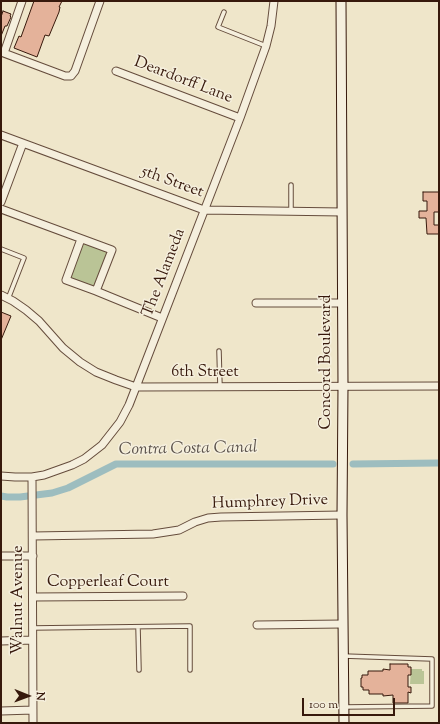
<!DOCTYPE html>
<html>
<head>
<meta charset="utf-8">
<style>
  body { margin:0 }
  #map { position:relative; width:440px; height:724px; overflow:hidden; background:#efe6ca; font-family:"Sorts Mill Goudy",serif }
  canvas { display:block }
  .frame { position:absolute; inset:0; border:2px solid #37190c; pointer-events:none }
  .north { position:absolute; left:8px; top:676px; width:40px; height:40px; -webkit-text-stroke:3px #f5efdd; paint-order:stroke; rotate:91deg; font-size:11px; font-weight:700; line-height:16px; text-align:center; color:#37190c }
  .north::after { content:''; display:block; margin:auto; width:14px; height:18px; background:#37190c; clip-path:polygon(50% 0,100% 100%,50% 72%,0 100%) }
  .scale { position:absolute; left:302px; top:698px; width:93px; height:18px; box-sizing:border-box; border:2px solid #37190c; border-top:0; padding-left:5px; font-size:12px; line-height:14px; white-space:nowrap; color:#37190c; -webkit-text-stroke:3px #f5efdd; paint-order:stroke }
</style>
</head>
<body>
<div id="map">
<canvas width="440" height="724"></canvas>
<div class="frame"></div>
<div class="north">N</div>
<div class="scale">100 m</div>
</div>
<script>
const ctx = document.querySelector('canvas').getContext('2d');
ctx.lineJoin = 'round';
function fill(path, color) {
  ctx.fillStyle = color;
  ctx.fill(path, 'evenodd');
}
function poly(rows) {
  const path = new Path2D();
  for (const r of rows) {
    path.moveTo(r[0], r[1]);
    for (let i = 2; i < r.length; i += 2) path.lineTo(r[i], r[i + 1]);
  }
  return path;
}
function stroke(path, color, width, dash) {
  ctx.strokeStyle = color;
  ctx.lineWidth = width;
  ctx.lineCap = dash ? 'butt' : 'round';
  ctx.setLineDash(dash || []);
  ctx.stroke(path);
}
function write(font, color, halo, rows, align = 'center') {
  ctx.font = font + ' "Sorts Mill Goudy",serif';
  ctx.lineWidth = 3;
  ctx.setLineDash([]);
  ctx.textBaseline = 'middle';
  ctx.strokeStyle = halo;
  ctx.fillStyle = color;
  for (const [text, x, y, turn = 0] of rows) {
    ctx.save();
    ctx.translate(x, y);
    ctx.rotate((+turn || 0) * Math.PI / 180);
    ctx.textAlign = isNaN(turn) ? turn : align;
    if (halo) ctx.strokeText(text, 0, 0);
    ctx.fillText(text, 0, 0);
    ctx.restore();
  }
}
fill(poly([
  [81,239,112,250,96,291,66,280],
  [411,669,422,669,422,671,424,671,424,684,410,684]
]), '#bac496');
stroke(poly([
  [353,464,439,463],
  [1,496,7,497,20,497,52,493,68,488,116,464,333,464]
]), '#9dbdbf', 7);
const building = poly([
  [34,1,62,1,59,7,60,7,59,12,49,36,45,35,37,57,14,48,19,36,21,37,34,1],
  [3,11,11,14,10,16,11,17,7,26,5,26,1,36,1,17,3,11],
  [423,192,439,192,439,212,434,212,434,225,439,225,439,234,427,234,426,218,419,218,419,211,427,211,427,201,423,201,423,192],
  [1,312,11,316,1,340,1,312],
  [390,664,408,664,408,667,411,667,411,675,408,675,408,687,411,687,411,693,408,692,408,703,393,703,393,695,383,696,383,694,369,694,369,690,363,690,363,687,361,687,361,678,362,678,362,675,368,675,368,671,383,671,383,669,390,670,390,664]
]);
fill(building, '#e4b29a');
stroke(building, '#37190c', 1);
const lane = poly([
  [224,12,218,27,266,46],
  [291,212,291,185],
  [1,249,24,258,8,299],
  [219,351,220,387],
  [138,627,139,670],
  [32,628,190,626,190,670],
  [343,656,432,659,432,706,345,707]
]);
const street = poly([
  [1,52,65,76,71,76,75,71,100,1],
  [4,53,22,1],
  [116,71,240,118],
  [1,135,204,210,342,212],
  [1,202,23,143],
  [1,209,112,250,96,291,162,318],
  [81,239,66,280,96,291],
  [1,295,13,301,26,310,39,321,63,348,80,362,96,372,116,380,136,387,439,386],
  [256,303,342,303],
  [1,476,15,477,32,477,44,475,72,465,84,459,102,445,120,422,129,405,136,387,240,118,266,46,271,26,274,1],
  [32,477,33,723],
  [33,536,153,534,179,530,195,522,208,518,221,517,342,515],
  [1,556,33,556],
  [33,597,183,596],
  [257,625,343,624],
  [1,641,32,640],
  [1,711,33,710]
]);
const secondary = poly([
  [341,1,343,386,342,515,344,723]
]);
stroke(lane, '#654c3c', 5.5);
stroke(street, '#654c3c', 9);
stroke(secondary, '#37190c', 11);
stroke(lane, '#f5efdd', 3.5);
stroke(street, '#f5efdd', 7);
stroke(secondary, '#f5efdd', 9);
write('16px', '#37190c', '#f5efdd', [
  ["Deardorff Lane",183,81,21],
  ["5th Street",172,183,20],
  ["The Alameda",165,273,-69],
  ["Concord Boulevard",327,362,-90],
  ["6th Street",205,373],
  ["Humphrey Drive",270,503,-2],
  ["Copperleaf Court",108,583],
  ["Walnut Avenue",19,600,-90]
]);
write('italic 17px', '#5b524b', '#f5efdd', [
  ["Contra Costa Canal",188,450,-1]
]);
</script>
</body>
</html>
